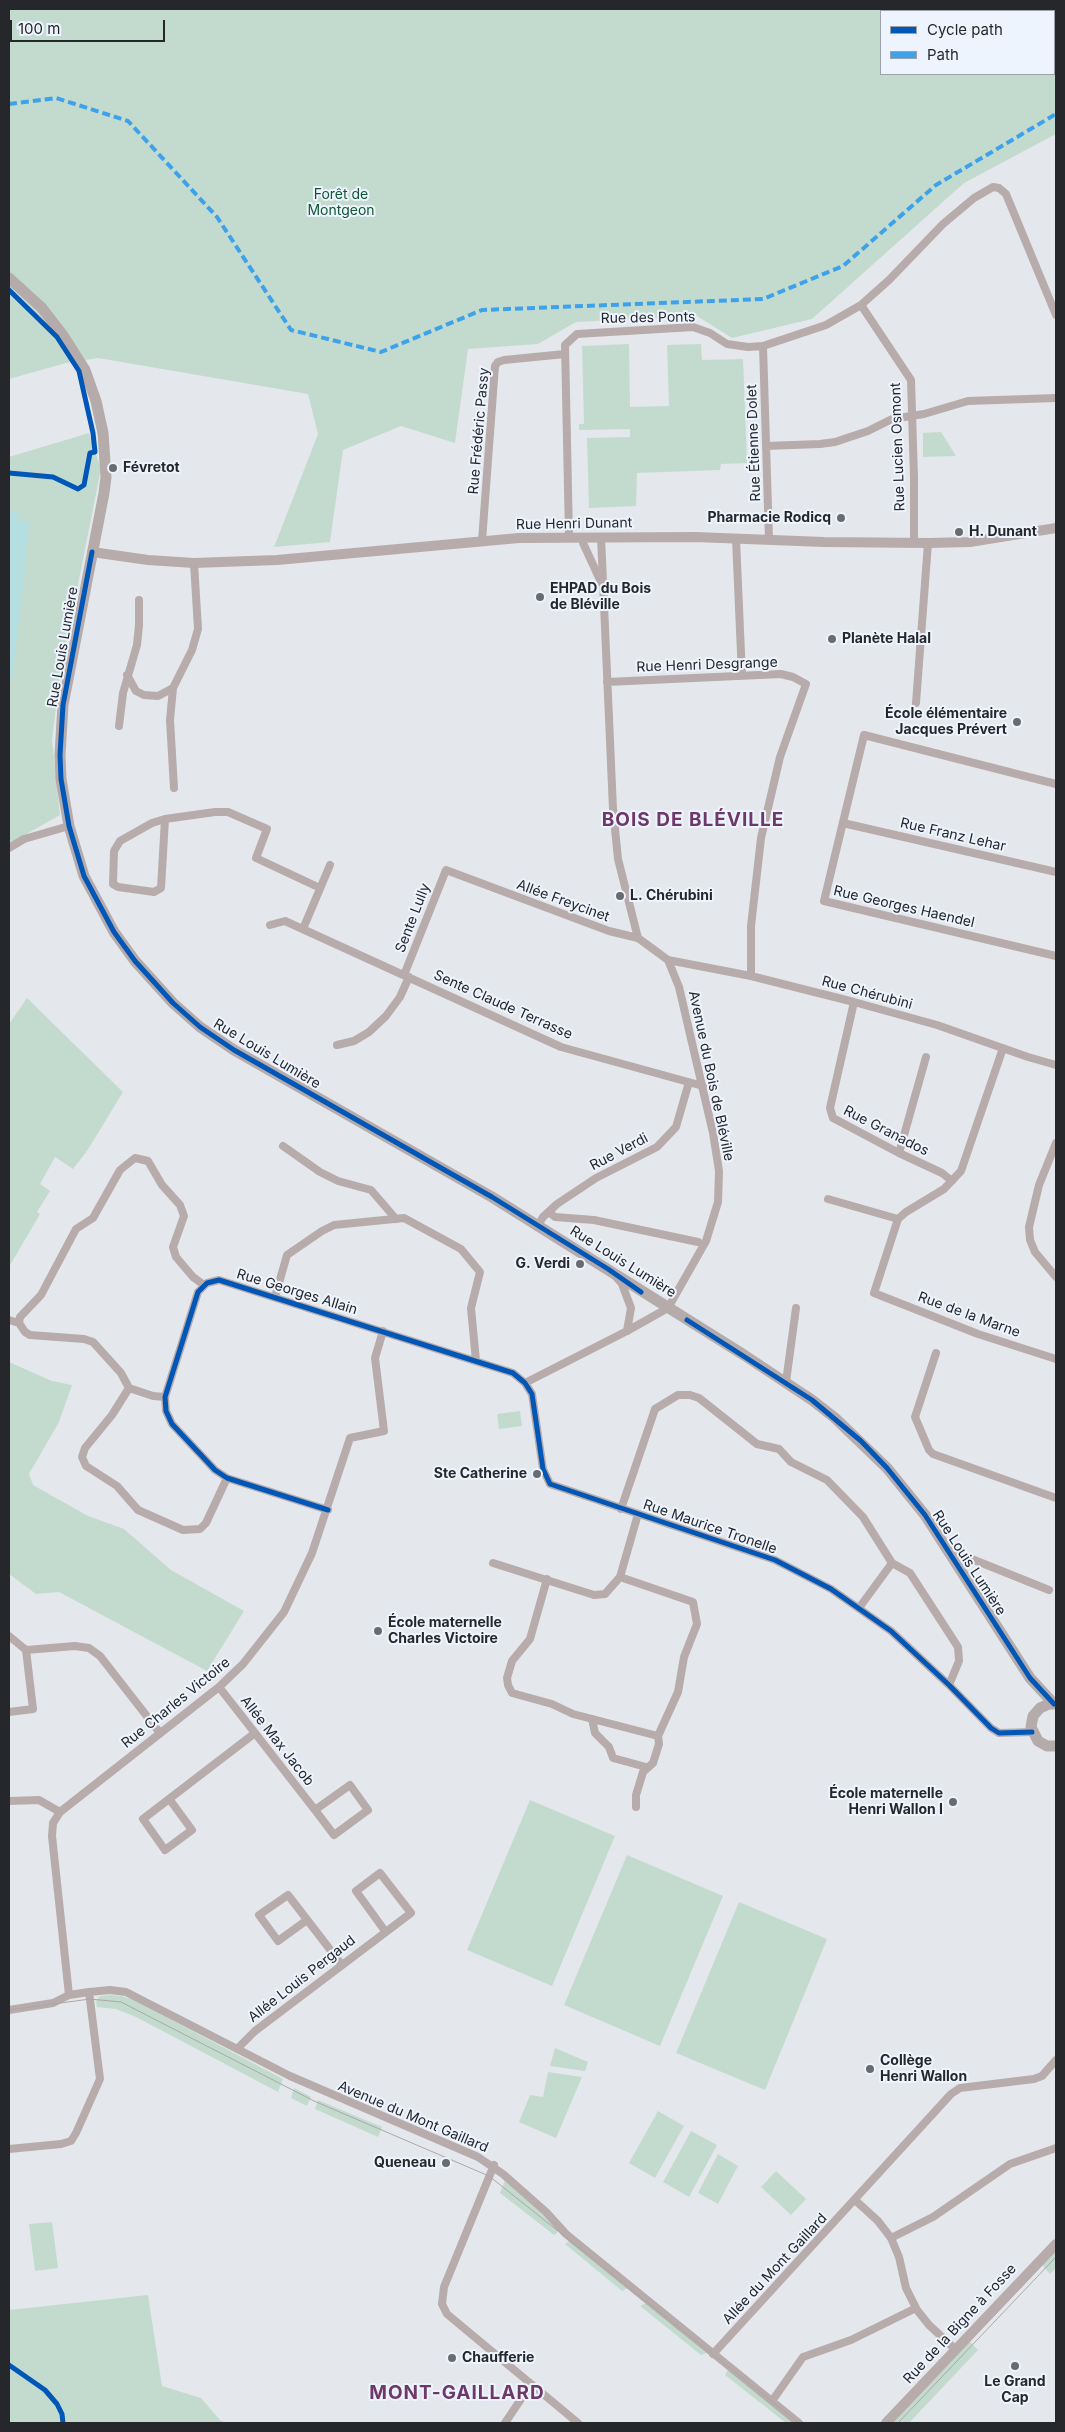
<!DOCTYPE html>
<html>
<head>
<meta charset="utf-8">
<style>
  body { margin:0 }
  #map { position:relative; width:1065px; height:2432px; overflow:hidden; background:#e4e8ec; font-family:Inter,sans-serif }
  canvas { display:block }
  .frame { position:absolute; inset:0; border:10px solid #25272b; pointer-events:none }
  .legend { position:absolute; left:880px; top:10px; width:175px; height:65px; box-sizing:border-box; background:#edf4fe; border:1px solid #9da2aa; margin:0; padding:6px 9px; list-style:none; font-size:15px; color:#25272b }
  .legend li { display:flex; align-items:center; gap:10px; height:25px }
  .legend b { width:25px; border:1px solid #9da2aa }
  .scale { position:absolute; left:10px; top:20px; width:155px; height:22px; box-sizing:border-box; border:2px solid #25272b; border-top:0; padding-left:6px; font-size:15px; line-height:18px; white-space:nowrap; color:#25272b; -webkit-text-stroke:4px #edf4fe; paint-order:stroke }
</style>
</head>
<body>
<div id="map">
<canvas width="1065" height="2432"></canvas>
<div class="frame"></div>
<ul class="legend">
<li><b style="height:6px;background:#0057b8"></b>Cycle path</li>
<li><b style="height:6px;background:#3ea2eb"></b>Path</li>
</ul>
<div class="scale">100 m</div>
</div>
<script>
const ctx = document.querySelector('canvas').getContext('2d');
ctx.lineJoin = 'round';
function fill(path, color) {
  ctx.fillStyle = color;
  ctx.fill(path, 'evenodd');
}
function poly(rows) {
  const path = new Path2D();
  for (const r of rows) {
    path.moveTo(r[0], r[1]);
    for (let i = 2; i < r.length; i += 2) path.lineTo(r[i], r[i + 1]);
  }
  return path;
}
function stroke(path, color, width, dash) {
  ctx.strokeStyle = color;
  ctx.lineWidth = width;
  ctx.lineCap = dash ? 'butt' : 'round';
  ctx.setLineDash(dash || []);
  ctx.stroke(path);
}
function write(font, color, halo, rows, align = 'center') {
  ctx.font = font + ' Inter,sans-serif';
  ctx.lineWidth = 4;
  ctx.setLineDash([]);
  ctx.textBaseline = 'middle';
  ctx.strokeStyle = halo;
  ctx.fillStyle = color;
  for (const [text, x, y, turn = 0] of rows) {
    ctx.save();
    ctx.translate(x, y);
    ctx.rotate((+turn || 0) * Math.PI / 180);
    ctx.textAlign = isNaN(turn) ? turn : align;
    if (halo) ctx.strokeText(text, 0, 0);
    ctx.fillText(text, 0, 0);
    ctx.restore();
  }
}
fill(poly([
  [9,9,1056,9,1056,134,964,183,812,319,732,338,697,316,576,322,538,344,468,349,455,443,401,426,343,450,330,542,274,547,318,434,308,394,98,358,66,363,9,379],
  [881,11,1054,11,1054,74,881,74],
  [629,344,630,407,669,406,667,345,701,344,702,360,743,359,747,463,721,464,720,470,637,473,636,506,589,508,587,438,630,437,630,429,579,430,579,424,584,424,582,346],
  [941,432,956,456,923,457,923,433],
  [89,433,101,469,60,675,52,740,60,815,9,844,9,457],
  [27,998,123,1092,87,1151,73,1169,55,1157,40,1184,50,1191,37,1212,40,1214,9,1267,9,1024],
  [9,1362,52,1381,72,1385,59,1422,29,1474,33,1485,88,1516,124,1529,171,1570,244,1611,207,1671,59,1592,36,1594,9,1574],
  [520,1411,522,1426,499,1429,497,1414],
  [530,1800,615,1836,552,1986,467,1950],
  [627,1855,723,1896,660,2046,564,2005],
  [739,1902,827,1939,765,2090,676,2053],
  [110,1995,122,1996,134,2000,283,2079,278,2092,136,2017,116,2009,97,2007,96,2001,100,1996],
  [555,2048,588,2062,585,2071,550,2066],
  [548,2072,582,2077,556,2138,519,2122,530,2095,543,2097],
  [294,2088,311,2097,307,2106,291,2098],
  [318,2100,382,2127,378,2137,315,2109],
  [658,2111,684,2126,655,2178,629,2163],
  [691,2131,717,2145,689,2197,663,2182],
  [718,2154,738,2166,718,2204,698,2193],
  [776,2171,806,2199,791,2215,761,2187],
  [505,2180,556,2227,558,2232,554,2235,500,2193],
  [52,2222,58,2268,35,2271,29,2224],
  [569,2241,628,2288,622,2291,565,2244],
  [1056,2248,1056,2268,1050,2274,1040,2263],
  [148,2295,162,2386,201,2398,220,2420,226,2423,9,2423,9,2310],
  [646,2303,706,2353,701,2355,640,2306],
  [968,2340,978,2350,909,2423,890,2423],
  [728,2370,795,2423,786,2423,725,2375]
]), '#c3dbce');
fill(poly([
  [9,512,19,512,16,517,26,523,29,520,29,528,14,667,9,687]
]), '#b4dedf');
stroke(poly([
  [861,305,911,380,914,477,914,543],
  [763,346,769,540],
  [766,446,820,444,835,442,868,431,892,419,924,414,968,401,1056,398],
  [569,536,565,345,577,334,693,327,710,333,727,344,748,347,763,346,826,325,861,305,889,280,943,224,974,198,993,187,999,188,1006,194,1056,315],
  [583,537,583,543,601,582],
  [601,537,613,809,618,859,638,938],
  [736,539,742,676],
  [482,541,495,366,498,362,504,360,565,354],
  [127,675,136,691,144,695,158,696,173,688],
  [607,682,781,674,793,677,806,684,780,757,761,838,751,926,751,976],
  [916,703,928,543],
  [119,726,123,693,137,645,139,625,139,600],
  [1056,784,864,735,824,901,1056,956],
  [174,788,170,720,173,688,192,650,198,629,194,563],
  [165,819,161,888,154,892,118,887,113,884,114,851,120,841,152,823,165,819,215,812,228,812,267,829,256,858,320,888],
  [843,823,1056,872],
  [9,848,24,839,69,826],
  [270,925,285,921,561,1047,703,1086],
  [303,929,330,865],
  [404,975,446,870,609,931,638,938,668,960,751,976,854,1002,937,1025,1028,1057,1056,1065],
  [854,1002,830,1108,833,1118,899,1153,942,1173,952,1181],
  [337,1045,354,1041,369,1032,386,1016,400,997,409,977],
  [1003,1048,961,1171,944,1189,906,1212,898,1219,874,1293,978,1334,1056,1359],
  [1056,1143,1039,1185,1029,1227,1030,1240,1035,1252,1056,1277],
  [283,1146,320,1172,338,1181,371,1190,396,1219],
  [899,1153,926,1057],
  [828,1199,898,1219],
  [549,1212,555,1217,594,1220,698,1242],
  [537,1227,543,1217,557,1204,596,1178,657,1147,676,1127,689,1082],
  [616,1277,622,1284,631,1308,627,1331],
  [275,1297,287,1255,322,1231,334,1225,404,1218,461,1249,480,1272,471,1308,476,1361],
  [9,1320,19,1323],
  [936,1353,915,1417,929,1450,933,1454,1056,1498],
  [786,1382,796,1308],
  [525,1383,627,1331,668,1308,706,1241,718,1202,719,1171,713,1133,679,987,668,960],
  [129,1388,112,1415,85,1448,82,1457,86,1466,117,1486,138,1510,183,1530,200,1529,206,1523,227,1478],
  [165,1397,153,1396,129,1388,121,1373,93,1342,84,1339,30,1335,25,1332,19,1323,20,1317,41,1295,76,1229,93,1218,120,1170,135,1158,148,1161,162,1185,180,1205,184,1216,173,1247,176,1257,193,1277,204,1285],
  [621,1509,655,1409,678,1395,690,1395,699,1398,757,1444,779,1449,791,1462,827,1480,863,1517,892,1563,910,1573,958,1647,959,1661,949,1685],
  [328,1510,227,1478,215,1470,172,1424,166,1411,165,1397,198,1292,207,1283,219,1280,513,1373,525,1383,532,1394,543,1469,550,1484,775,1560,831,1589,891,1631,949,1685,991,1728,999,1733,1032,1732],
  [947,1549,1049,1590],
  [493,1563,594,1595,605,1594,620,1577,638,1514],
  [620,1577,693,1602,697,1624,684,1657,678,1692,658,1736],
  [547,1579,530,1639,512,1661,507,1678,508,1685,512,1693,552,1704,573,1714,658,1736,659,1744,653,1763,643,1772,636,1795,636,1807],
  [859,1608,892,1563],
  [9,1636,26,1650],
  [219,1687,255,1733,315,1810,334,1835,368,1810,350,1785,315,1810],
  [9,1712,33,1709,26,1650,75,1646,89,1648,100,1656,160,1733],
  [592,1719,595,1733,609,1747,613,1758,646,1767],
  [170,1800,192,1830,165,1850,143,1819,255,1733],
  [9,1801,39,1800,60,1812],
  [307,1920,278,1941,259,1915,288,1895,342,1965],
  [69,1995,52,1836,53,1823,60,1812,219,1687,243,1664,284,1612,312,1553,350,1438,384,1431,375,1358,383,1331],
  [9,2010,53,2003,69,1995,89,1992,110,1990,126,1992,290,2076,478,2157,503,2174,546,2212,566,2234,799,2423],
  [237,2049,255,2031,411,1913,380,1873,356,1891,385,1931],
  [9,2149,61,2144,71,2141,76,2133,100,2079,89,1992],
  [494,2165,444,2287,442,2304,447,2314,578,2423],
  [855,2200,878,2221,891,2238,899,2257,906,2288,917,2310,929,2325,955,2349],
  [891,2238,933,2217,1010,2164,1056,2148],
  [713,2354,951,2094,960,2088,1034,2079,1042,2076,1056,2060],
  [772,2401,803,2357,851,2340,916,2308],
  [505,2423,531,2384]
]), '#b8abab', 8);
stroke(poly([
  [92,552,148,560,194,563,277,560,519,538,695,537,824,542,928,543,970,542,1056,528],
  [886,2423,1056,2244]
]), '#b8abab', 10);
stroke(poly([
  [9,278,42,308,62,334,85,370,96,401,103,433,106,477,104,493,63,705,60,755,61,779,69,826,84,876,114,932,135,961,173,1003,200,1027,234,1050,492,1197,744,1355,812,1400,835,1418,887,1468,925,1515,1030,1678,1054,1704],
  [1056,1704,1049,1704,1040,1708,1033,1716,1031,1727,1038,1741,1047,1746,1056,1746]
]), '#b6abab', 11);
stroke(poly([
  [9,2010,90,1999,121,2002,314,2101,489,2176,799,2423],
  [898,2423,1056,2257]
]), '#aca7a7', 1);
stroke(poly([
  [9,104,56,98,128,121,217,217,291,330,381,352,482,310,763,299,843,266,936,185,1056,114]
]), '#3ea2eb', 4, [8, 4]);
stroke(poly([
  [9,290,57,337,79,371,93,433,95,452,90,453,84,485,78,489,53,477,9,473],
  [92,552,63,705,60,755,61,779,69,826,84,876,114,932,135,961,173,1003,200,1027,234,1050,492,1197,608,1269,641,1292],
  [687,1320,812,1400,861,1441,887,1468,925,1515,1030,1678,1054,1704],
  [328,1510,227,1478,215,1470,172,1424,166,1411,165,1397,198,1292,207,1283,219,1280,513,1373,525,1383,532,1394,543,1469,550,1484,775,1560,831,1589,891,1631,949,1685,991,1728,999,1733,1032,1732],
  [9,2365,45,2390,57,2404,62,2414,63,2423]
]), '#0057b8', 5);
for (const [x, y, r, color] of [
  [113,468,5,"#686b6f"],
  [841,518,5,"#686b6f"],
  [959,532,5,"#686b6f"],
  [540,597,5,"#686b6f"],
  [832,639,5,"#686b6f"],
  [1017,722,5,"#686b6f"],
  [620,896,5,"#686b6f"],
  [580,1264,5,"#686b6f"],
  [537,1474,5,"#686b6f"],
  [378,1631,5,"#686b6f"],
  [953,1802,5,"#686b6f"],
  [870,2069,5,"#686b6f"],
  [446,2163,5,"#686b6f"],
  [452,2358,5,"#686b6f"],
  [1015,2366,5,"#686b6f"]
]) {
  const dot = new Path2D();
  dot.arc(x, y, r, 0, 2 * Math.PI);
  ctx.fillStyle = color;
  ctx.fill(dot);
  stroke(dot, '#edf4fe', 2);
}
write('14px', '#105633', '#edf4fe', [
  ["Forêt de",341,195],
  ["Montgeon",341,211]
]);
write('14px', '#25272b', '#edf4fe', [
  ["Rue des Ponts",648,318,-1],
  ["Rue Frédéric Passy",479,431,-85],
  ["Rue Étienne Dolet",754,443,-92],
  ["Rue Lucien Osmont",898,447,-92],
  ["Rue Henri Dunant",574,524,-1],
  ["Rue Louis Lumière",63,647,-80],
  ["Rue Henri Desgrange",707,665,-2],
  ["Rue Franz Lehar",953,835,13],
  ["Allée Freycinet",563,901,20],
  ["Rue Georges Haendel",904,907,13],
  ["Sente Lully",413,918,-69],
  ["Rue Chérubini",867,993,15],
  ["Sente Claude Terrasse",503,1005,24],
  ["Rue Louis Lumière",267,1054,31],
  ["Avenue du Bois de Bléville",711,1076,78],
  ["Rue Granados",886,1131,27],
  ["Rue Verdi",619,1152,-28],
  ["Rue Louis Lumière",623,1262,32],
  ["Rue Georges Allain",297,1292,17],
  ["Rue de la Marne",969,1315,20],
  ["Rue Maurice Tronelle",710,1527,19],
  ["Rue Louis Lumière",969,1563,57],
  ["Rue Charles Victoire",176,1703,-39],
  ["Allée Max Jacob",277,1741,52],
  ["Allée Louis Pergaud",302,1979,-38],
  ["Avenue du Mont Gaillard",413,2117,23],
  ["Allée du Mont Gaillard",775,2269,-47],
  ["Rue de la Bigne à Fosse",960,2324,-47]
]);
write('bold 14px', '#25272b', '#edf4fe', [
  ["Févretot",123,468],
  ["Pharmacie Rodicq",831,518,"right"],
  ["H. Dunant",969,532],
  ["EHPAD du Bois",550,589],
  ["de Bléville",550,605],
  ["Planète Halal",842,639],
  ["École élémentaire",1007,714,"right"],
  ["Jacques Prévert",1007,730,"right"],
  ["L. Chérubini",630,896],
  ["G. Verdi",570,1264,"right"],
  ["Ste Catherine",527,1474,"right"],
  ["École maternelle",388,1623],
  ["Charles Victoire",388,1639],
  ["École maternelle",943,1794,"right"],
  ["Henri Wallon I",943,1810,"right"],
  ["Collège",880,2061],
  ["Henri Wallon",880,2077],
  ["Queneau",436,2163,"right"],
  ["Chaufferie",462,2358],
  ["Le Grand",1015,2382,"center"],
  ["Cap",1015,2398,"center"]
], 'left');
ctx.letterSpacing = '1px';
write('bold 19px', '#6e3969', '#edf4fe', [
  ["BOIS DE BLÉVILLE",693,820],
  ["MONT-GAILLARD",457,2393]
]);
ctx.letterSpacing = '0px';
</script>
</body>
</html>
